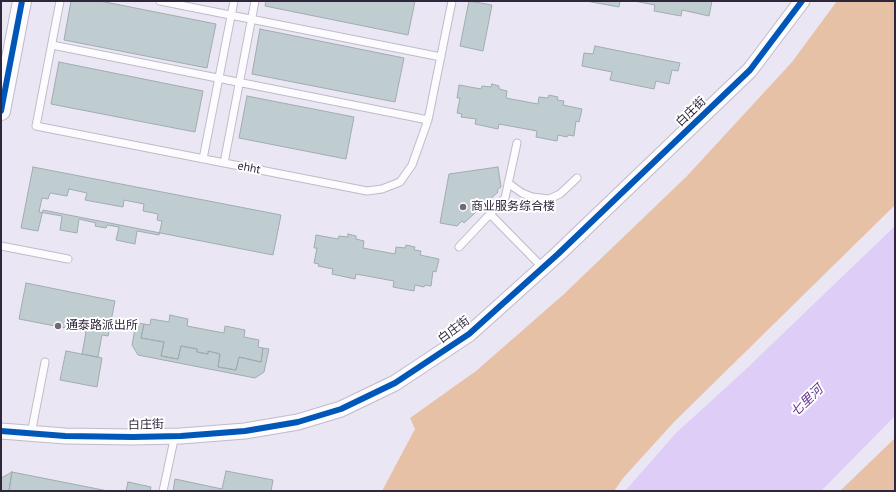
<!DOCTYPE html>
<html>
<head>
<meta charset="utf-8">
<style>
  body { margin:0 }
  #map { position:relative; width:896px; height:492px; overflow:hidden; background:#ebe6f3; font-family:"PT Sans",sans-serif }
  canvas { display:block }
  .frame { position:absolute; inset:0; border:2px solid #2f263b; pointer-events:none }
</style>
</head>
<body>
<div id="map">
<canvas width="896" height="492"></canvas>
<div class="frame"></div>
</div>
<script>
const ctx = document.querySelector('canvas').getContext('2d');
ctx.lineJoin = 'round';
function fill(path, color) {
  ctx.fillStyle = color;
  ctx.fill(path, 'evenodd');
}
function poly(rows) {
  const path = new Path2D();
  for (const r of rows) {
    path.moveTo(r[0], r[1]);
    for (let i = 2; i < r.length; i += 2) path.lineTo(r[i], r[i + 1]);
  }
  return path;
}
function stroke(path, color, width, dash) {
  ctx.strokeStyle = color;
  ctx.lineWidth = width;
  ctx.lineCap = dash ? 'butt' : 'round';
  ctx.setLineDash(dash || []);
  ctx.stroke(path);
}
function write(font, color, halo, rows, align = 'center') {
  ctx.font = font + ' "PT Sans","Noto Sans SC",sans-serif';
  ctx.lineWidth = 4;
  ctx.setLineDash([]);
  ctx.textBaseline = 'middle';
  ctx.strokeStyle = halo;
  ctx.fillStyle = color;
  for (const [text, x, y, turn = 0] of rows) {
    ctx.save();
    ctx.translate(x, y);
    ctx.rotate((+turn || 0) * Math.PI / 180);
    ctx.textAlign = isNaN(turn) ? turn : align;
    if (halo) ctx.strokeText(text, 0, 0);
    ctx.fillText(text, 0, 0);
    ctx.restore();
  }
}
fill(poly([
  [837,1,895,1,895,205,674,422,624,477,614,491,382,491,415,429,410,418,476,371,563,295,687,176,792,62],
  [895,438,895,491,840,491]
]), '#e7c1a6');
fill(poly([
  [895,226,895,416,821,491,625,491,676,433,744,371]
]), '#decef7');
const building = poly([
  [71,1,100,1,216,24,207,68,64,40,71,1],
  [266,1,415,1,408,35,265,6,266,1],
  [469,1,492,5,483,51,460,46,469,1],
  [586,1,620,1,619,7,586,1],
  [634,1,712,1,709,16,682,10,681,16,654,11,655,5,634,1],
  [260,29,404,58,395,102,252,74,260,29],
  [595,46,680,63,678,71,672,70,669,84,656,81,654,89,610,80,612,72,582,66,584,53,593,54,595,46],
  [59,62,203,91,195,132,51,104,59,62],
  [492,84,499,86,499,89,507,91,506,98,538,104,539,97,548,98,549,95,558,97,557,100,564,101,563,105,582,109,579,122,576,121,574,136,568,135,567,137,558,135,557,141,536,137,537,131,499,124,498,129,475,124,476,119,461,117,462,114,457,113,460,98,457,98,459,85,481,89,482,86,491,87,492,84],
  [247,96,354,117,346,159,239,138,247,96],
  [33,167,281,215,273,255,43,210,38,231,21,228,33,167],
  [498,167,501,187,497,190,498,192,464,223,462,221,457,226,440,223,449,174,498,167],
  [69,189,87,193,85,200,123,207,124,200,144,204,143,211,158,214,157,220,162,221,159,235,137,231,135,244,116,240,119,227,107,225,106,228,95,226,96,223,79,219,77,233,60,230,62,216,39,212,42,198,48,199,50,193,67,196,69,189],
  [348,234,356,236,356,239,364,241,363,248,395,254,396,247,405,248,406,245,415,247,414,250,421,251,420,255,439,259,436,272,433,271,431,286,425,285,424,287,415,285,414,291,393,287,394,281,356,274,355,279,332,274,333,269,318,266,319,264,314,263,317,248,314,248,316,235,338,239,339,236,348,237,348,234],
  [26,283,115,301,108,336,102,335,98,357,82,354,86,332,19,319,26,283],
  [170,315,188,319,187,326,224,333,225,326,245,330,244,337,259,340,258,347,263,348,261,362,239,357,236,370,218,367,220,354,208,351,208,354,197,352,197,349,181,346,178,359,161,356,164,342,141,338,144,324,150,325,151,319,169,322,170,315],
  [136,323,144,324,141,338,164,342,161,356,178,359,181,346,197,349,197,352,208,354,208,351,220,354,218,367,236,370,239,357,261,362,263,348,269,349,264,372,255,378,138,355,132,345,136,323],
  [66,351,102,358,97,387,60,380,66,351],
  [226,471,273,480,271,491,173,491,175,479,222,489,226,471],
  [12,472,108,491,9,491,12,472],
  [12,472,9,491,1,491,1,478,12,472],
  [128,482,151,487,150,491,126,491,128,482]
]);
fill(building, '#c0cdd0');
stroke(building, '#9facb0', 1);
const service = poly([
  [60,1,36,126,367,191,382,189,400,182,412,165,428,120,452,1],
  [160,1,441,57],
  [52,45,428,120],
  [203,159,234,1],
  [224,163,255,1],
  [508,183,522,193,532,197,549,199,560,194,577,178],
  [490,214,543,268],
  [1,246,68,259],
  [459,247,505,198,517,143],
  [31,434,45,362],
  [163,491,175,435]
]);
const minor = poly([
  [1,431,65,436,133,437,181,436,245,431,298,422,341,409,395,383,469,334,558,254,750,70,802,1]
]);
const tertiary = poly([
  [1,111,22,1]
]);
stroke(service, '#c0baca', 9);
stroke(minor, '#c0baca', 17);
stroke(tertiary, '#c0baca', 20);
stroke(service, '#fcfbfd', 7);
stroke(minor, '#fcfbfd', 15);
stroke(tertiary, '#fcfbfd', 18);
stroke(poly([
  [1,111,22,1],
  [1,431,65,436,133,437,181,436,245,431,298,422,341,409,395,383,469,334,558,254,750,70,802,1]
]), '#0057b8', 6);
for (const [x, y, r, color] of [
  [463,207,4,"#71697b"],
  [58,326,4,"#71697b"]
]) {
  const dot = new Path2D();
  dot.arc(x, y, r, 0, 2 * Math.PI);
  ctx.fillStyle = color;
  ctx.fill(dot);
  stroke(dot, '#fff', 1.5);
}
write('12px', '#2f263b', '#fff', [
  ["白庄街",691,112,-44],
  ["ehht",249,168,11],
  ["白庄街",454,330,-37],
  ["白庄街",146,425,-1]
]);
write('12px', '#2f263b', '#fff', [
  ["商业服务综合楼",471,207],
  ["通泰路派出所",66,326]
], 'left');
write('italic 13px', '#643397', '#fff', [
  ["七里河",807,401,-44]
]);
</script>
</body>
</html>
